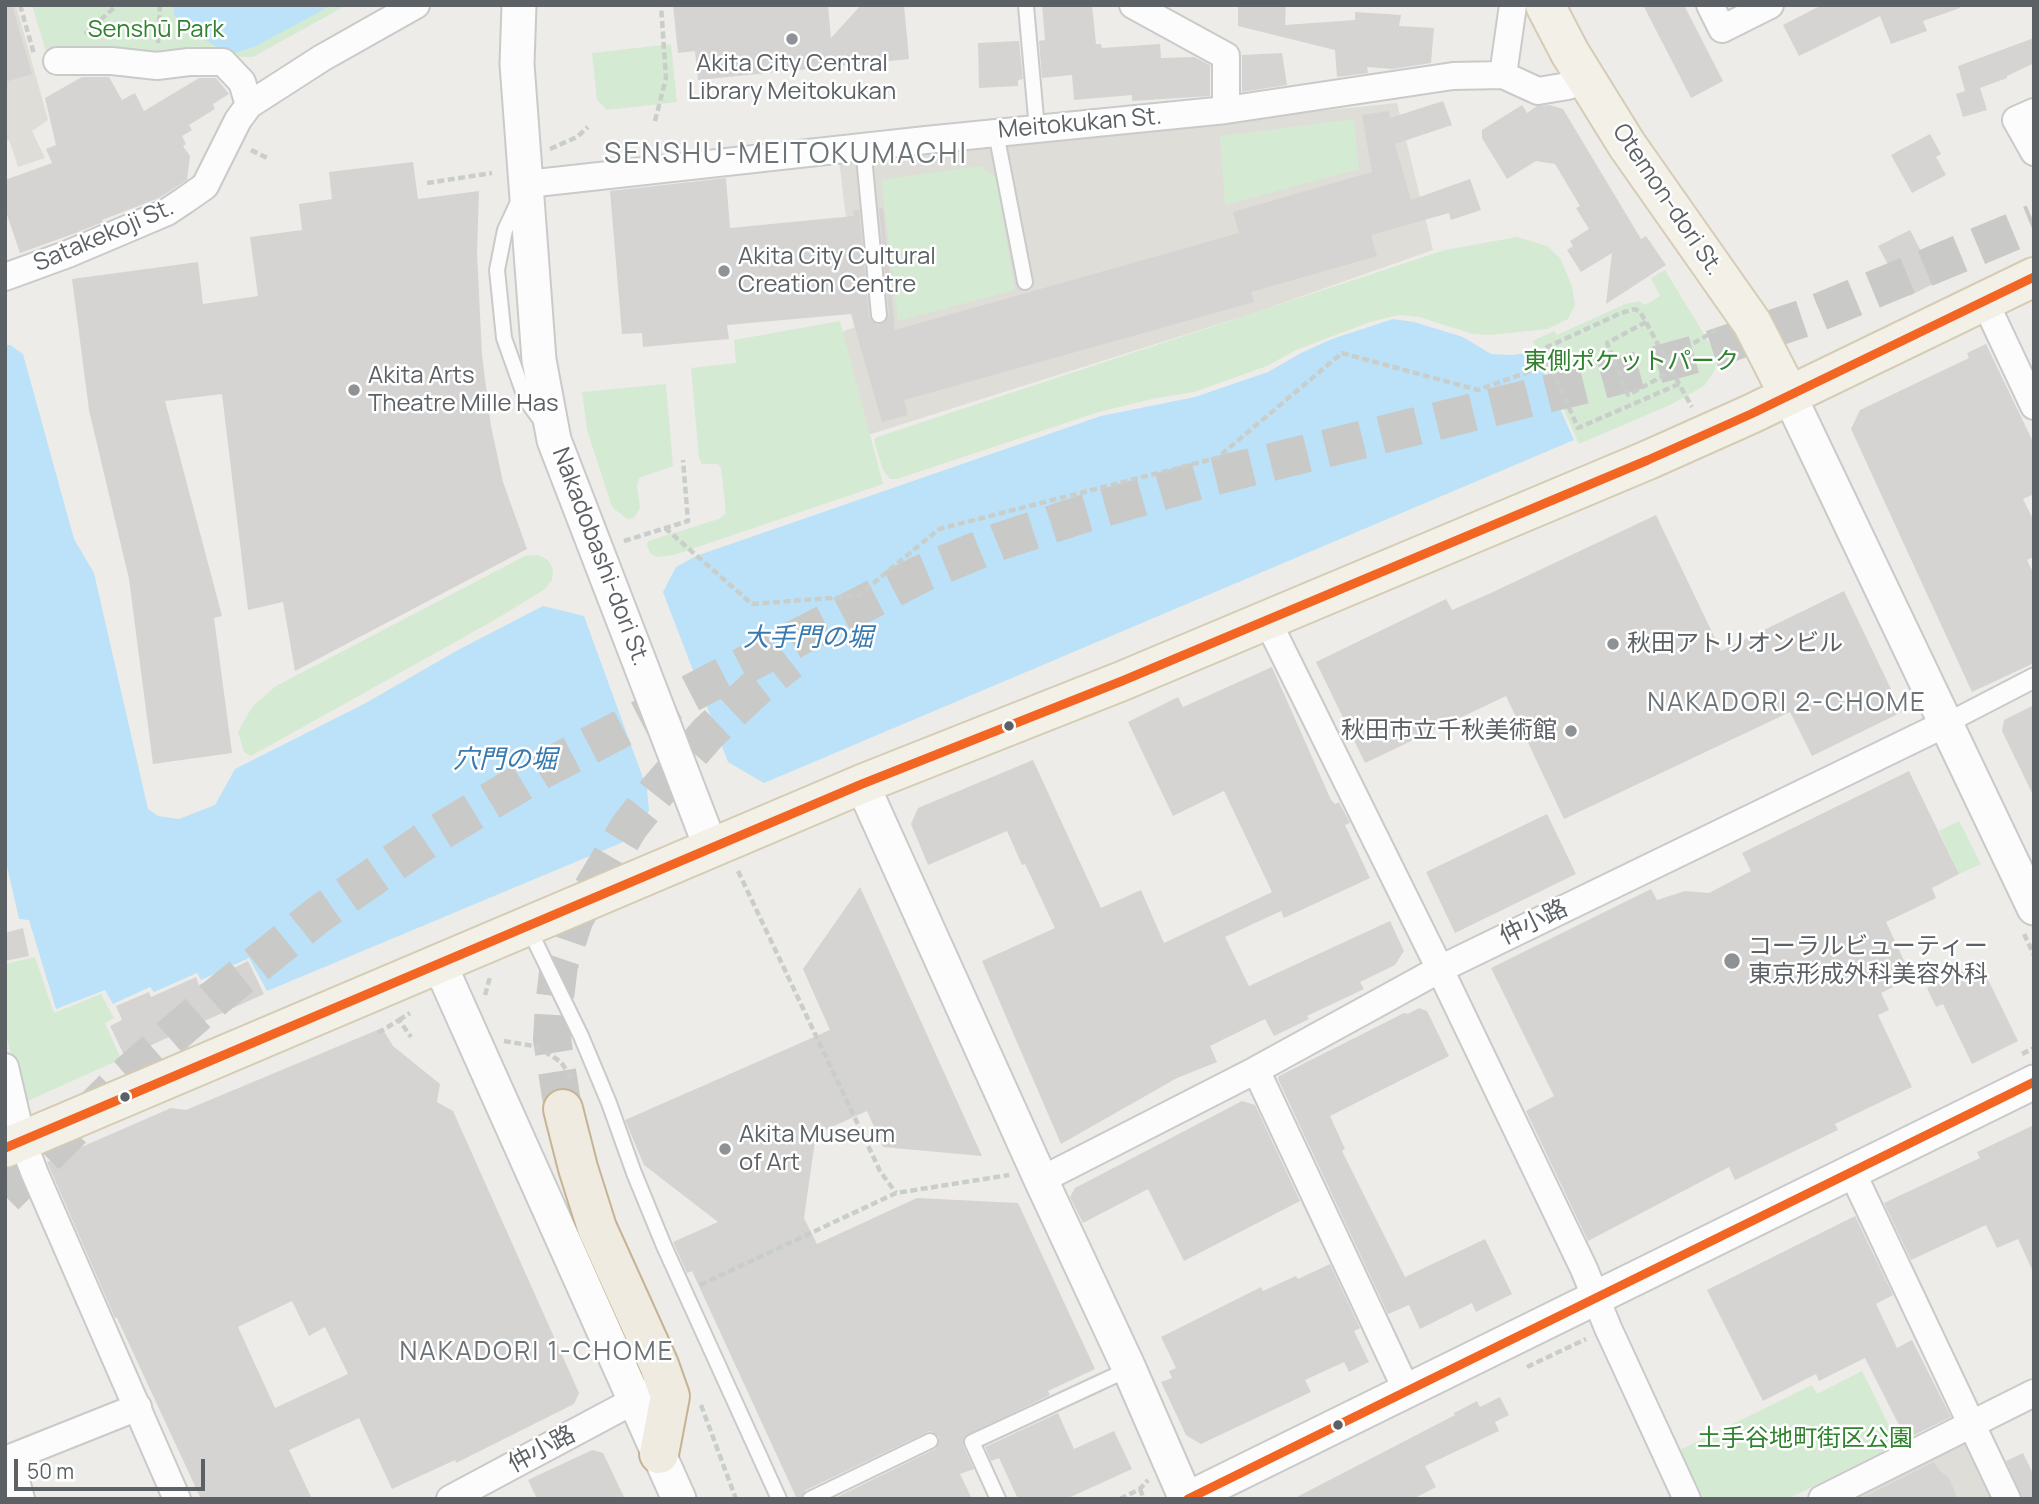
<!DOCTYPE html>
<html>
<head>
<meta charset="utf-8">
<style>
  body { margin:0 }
  #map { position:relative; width:2039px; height:1504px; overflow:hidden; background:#edece8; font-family:Manrope,sans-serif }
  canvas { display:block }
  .frame { position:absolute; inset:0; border:7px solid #5c6166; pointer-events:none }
  .scale { position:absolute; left:14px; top:1459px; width:191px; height:32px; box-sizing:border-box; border:4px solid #5c6166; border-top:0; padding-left:9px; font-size:21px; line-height:24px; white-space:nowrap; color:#5c6166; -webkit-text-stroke:5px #fff; paint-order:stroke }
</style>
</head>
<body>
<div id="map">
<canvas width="2039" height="1504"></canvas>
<div class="frame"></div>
<div class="scale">50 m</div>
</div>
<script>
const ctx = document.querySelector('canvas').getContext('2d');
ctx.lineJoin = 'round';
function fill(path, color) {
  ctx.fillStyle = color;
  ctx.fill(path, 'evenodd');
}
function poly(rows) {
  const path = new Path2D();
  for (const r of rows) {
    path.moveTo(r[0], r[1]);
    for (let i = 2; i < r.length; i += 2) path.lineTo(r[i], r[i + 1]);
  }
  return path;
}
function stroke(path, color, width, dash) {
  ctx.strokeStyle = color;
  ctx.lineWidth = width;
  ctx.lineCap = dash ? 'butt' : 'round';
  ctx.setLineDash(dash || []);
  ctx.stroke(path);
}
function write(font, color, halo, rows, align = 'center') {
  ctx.font = font + ' Manrope,"Noto Sans JP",sans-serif';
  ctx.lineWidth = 5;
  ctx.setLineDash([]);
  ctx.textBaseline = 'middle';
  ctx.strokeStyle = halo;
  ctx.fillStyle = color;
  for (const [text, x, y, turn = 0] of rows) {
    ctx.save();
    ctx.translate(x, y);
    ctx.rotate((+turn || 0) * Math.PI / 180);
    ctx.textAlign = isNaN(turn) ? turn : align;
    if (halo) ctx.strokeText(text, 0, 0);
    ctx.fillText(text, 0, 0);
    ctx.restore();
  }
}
fill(poly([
  [5,5,16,5,48,120,32,131,45,158,18,167,9,140,5,141],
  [1397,103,1433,250,1257,312,868,435,841,332,859,326,839,160],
  [1969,1437,1997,1499,1842,1499]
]), '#dfddd7');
fill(poly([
  [32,5,347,5,253,57,46,52],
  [671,44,677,102,607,110,597,100,592,53],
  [1354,119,1359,169,1225,205,1220,136],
  [981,166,996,177,1015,290,898,321,881,180],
  [1517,237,1547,246,1560,258,1572,286,1575,305,1568,319,1547,329,1490,335,1473,334,1419,317,1399,315,1370,322,1296,350,1267,366,1194,392,1152,399,1099,412,897,479,890,479,883,470,874,440,877,437,1445,250],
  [1665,270,1716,354,1715,370,1704,386,1670,405,1579,444,1533,341,1554,331,1557,335,1625,304,1639,301,1645,305,1660,296,1651,278],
  [840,321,883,484,674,555,657,557,650,553,647,545,648,541,719,519,726,513,721,467,717,464,702,464,699,458,691,368,736,363,734,340],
  [666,384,673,466,639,478,637,486,640,508,634,518,627,519,612,507,587,430,582,392],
  [538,555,548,560,553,569,552,580,545,589,498,618,251,756,244,752,238,732,245,719,253,706,276,686,525,556],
  [1959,821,1981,864,1959,874,1939,831],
  [35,957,54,1013,101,994,114,1018,105,1023,121,1059,23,1103,5,1030,5,964],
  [1862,1371,1898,1444,1788,1499,1704,1499,1680,1450,1812,1385,1817,1394]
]), '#d5ead2');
fill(poly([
  [174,5,332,5,254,47,234,53,225,52,181,25,174,14],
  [1393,319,1414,322,1463,337,1491,354,1512,355,1535,352,1574,440,764,783,728,762,663,592,676,567,696,556,1101,416,1195,397,1268,372,1301,353,1332,339],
  [5,345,10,345,23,354,74,539,94,573,148,809,158,816,179,819,215,805,235,769,364,704,458,650,543,606,584,616,647,789,649,810,640,835,267,991,249,958,201,980,197,973,154,992,150,987,113,1004,105,990,56,1009,29,920,19,919,5,857]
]), '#bbe2f8');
fill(poly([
  [5,5,12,5,32,74,5,82],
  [673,5,828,5,831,38,861,5,904,5,909,59,698,80,695,51,678,53],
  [1042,5,1092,5,1096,44,1101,44,1102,48,1160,44,1161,58,1194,57,1210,65,1210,96,1132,101,1132,95,1074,100,1072,75,1042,78,1039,41,1045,40],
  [1238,5,1286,5,1285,25,1355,20,1355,12,1401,15,1399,26,1434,28,1431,63,1393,69,1367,67,1368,73,1337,77,1335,50,1238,26],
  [1643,5,1684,5,1723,81,1691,98],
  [1822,5,1960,5,1960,8,1923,21,1927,31,1891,44,1880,16,1799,56,1783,25],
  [2034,38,2034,63,2007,76,2007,78,1980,88,1987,110,1963,117,1956,94,1965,91,1958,66],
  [1019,41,1023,79,1018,80,1018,86,979,88,978,43],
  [1282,53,1287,85,1242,92,1242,55],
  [82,77,109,77,122,100,135,93,144,111,199,78,216,78,229,94,213,104,215,109,189,125,192,130,182,136,186,144,183,146,190,156,187,180,159,198,102,220,103,222,73,234,20,253,5,209,5,180,52,163,46,149,56,145,45,98],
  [1443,101,1452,125,1395,144,1411,200,1470,179,1481,210,1451,220,1449,213,1371,235,1377,256,1251,292,1254,302,904,400,908,415,882,422,851,314,727,325,729,339,643,347,642,333,622,334,610,191,726,178,730,228,854,216,853,210,859,210,869,316,872,321,879,325,885,322,889,315,879,208,883,208,895,330,1239,233,1233,212,1372,172,1362,115,1389,111,1390,118],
  [1522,105,1527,113,1537,106,1550,105,1563,109,1641,239,1646,236,1666,265,1606,304,1612,253,1581,272,1567,250,1573,246,1570,241,1589,229,1576,208,1580,206,1555,164,1536,161,1507,179,1482,138,1482,130],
  [1930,134,1941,154,1936,157,1946,175,1912,193,1891,155],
  [413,162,418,199,479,191,477,252,482,355,491,426,503,482,527,549,295,671,283,602,248,610,222,394,165,401,222,616,214,618,232,753,153,764,129,579,89,410,72,279,198,262,203,304,258,296,250,237,302,230,299,204,332,199,329,172],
  [1910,230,1937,282,1909,296,1902,281,1898,283,1878,246],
  [1986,344,2034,444,2034,494,2023,499,2034,521,2034,557,2027,560,2034,575,2034,663,1972,692,1851,429,1860,410,1969,358,1967,353],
  [1656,515,1721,651,1844,591,1902,712,1812,756,1790,712,1564,819,1506,696,1365,763,1316,662,1446,599,1452,610,1491,593],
  [1272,667,1331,800,1335,804,1339,802,1350,823,1345,825,1370,878,1284,918,1281,911,1225,937,1249,986,1390,921,1404,951,1395,965,1360,982,1364,989,1307,1016,1309,1019,1274,1036,1265,1019,1210,1046,1217,1062,1177,1078,1061,1144,982,961,1055,928,1025,864,1022,865,1007,831,928,865,911,824,918,808,1033,760,1101,908,1141,890,1164,943,1272,892,1224,791,1173,816,1128,722,1178,697,1183,707],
  [2034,705,2034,797,2002,731,2004,720],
  [1909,771,1959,874,1932,888,1936,898,1886,922,1912,978,1881,993,1889,1010,1878,1015,1912,1087,1835,1124,1838,1130,1735,1180,1729,1167,1588,1241,1526,1111,1554,1096,1491,968,1651,889,1657,900,1685,891,1709,893,1751,871,1742,853],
  [1547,814,1576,874,1455,933,1426,872],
  [860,887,982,1156,883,1147,867,1111,816,1134,804,1218,817,1244,917,1198,1018,1203,1095,1369,1048,1391,1050,1395,965,1436,963,1445,974,1469,960,1474,972,1499,833,1499,935,1449,939,1442,939,1437,930,1431,806,1490,800,1499,797,1499,692,1271,687,1273,673,1242,718,1222,644,1165,625,1120,830,1030,803,969],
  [23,928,29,956,5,961,5,933],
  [248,961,264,994,125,1057,110,1026,122,1020,116,1006,149,992,151,997,196,977,199,985],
  [1980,963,2018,1041,1972,1064,1943,1004,1936,1007,1927,988],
  [1419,1008,1427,1011,1449,1056,1330,1116,1345,1149,1342,1151,1405,1277,1485,1239,1512,1294,1476,1312,1472,1303,1420,1329,1409,1305,1388,1314,1278,1079,1279,1076,1404,1013,1408,1014],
  [382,1028,393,1046,440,1084,437,1102,453,1111,579,1393,574,1404,456,1463,455,1460,392,1489,359,1418,289,1450,312,1499,201,1499,117,1318,115,1318,47,1162,171,1108,186,1110],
  [292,1301,309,1336,325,1327,348,1374,275,1408,238,1327],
  [1242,1101,1255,1105,1300,1201,1184,1261,1148,1189,1083,1223,1070,1197,1075,1188],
  [2034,1125,2034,1274,2018,1239,1997,1248,1986,1225,1911,1260,1884,1203,1980,1158,1977,1152],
  [1855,1216,1893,1295,1876,1304,1897,1348,1912,1340,1951,1417,1906,1439,1865,1358,1819,1381,1816,1374,1763,1401,1707,1290],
  [1330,1264,1360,1328,1354,1331,1369,1362,1349,1372,1344,1362,1305,1380,1311,1392,1201,1444,1186,1435,1161,1382,1172,1378,1169,1371,1176,1368,1161,1337,1261,1287,1263,1291,1296,1276,1298,1279],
  [1500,1397,1509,1415,1495,1422,1499,1431,1425,1466,1436,1487,1413,1499,1293,1499,1455,1415,1454,1413,1477,1401,1480,1407],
  [1058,1413,1074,1449,1114,1431,1132,1469,1066,1499,1018,1499,999,1458,991,1461,985,1447],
  [592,1450,603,1453,625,1499,537,1499,528,1480],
  [2023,1453,2034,1476,2034,1499,2023,1499,2006,1461],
  [1934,1462,1939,1470,1949,1478,1958,1499,1860,1499]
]), '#d5d4d2');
stroke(poly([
  [563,1109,552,1039,554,1006,559,965,575,918,629,827,659,789,708,733,758,686,790,661],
  [5,1196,124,1078,216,997,318,915,428,839,542,770,923,573,998,542,1086,513,1215,476,1599,381,1703,352,1810,316,2034,223]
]), '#c9c9c8', 38, [38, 19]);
const service = poly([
  [1026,6,1037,129],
  [996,133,1025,282],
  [863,146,879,315],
  [519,200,505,230,497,270,504,338,526,400,542,422],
  [528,927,581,1036,609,1103,634,1173,664,1246,779,1499],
  [810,1499,930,1441],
  [998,1499,972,1442,1129,1369]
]);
const pedestrian = poly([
  [1947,723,2034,678]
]);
const minor = poly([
  [1133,5,1226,56,1226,110],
  [1710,5,1722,29,1770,5],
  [57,61,112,61,157,66,189,62,223,62,242,82,249,105],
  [1503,75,1513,5],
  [2034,112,2016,120,2034,152],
  [527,184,926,140,1226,110,1453,76,1503,75,1538,91,1568,86,1585,77],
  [5,277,68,254,167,212,185,200,205,186,238,120,249,105,322,58,416,5],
  [1985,302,2034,406],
  [1267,620,1434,957,1584,1269,1608,1328,1687,1499],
  [5,1067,22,1140,35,1174,177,1499],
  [1256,1070,1406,1389],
  [1851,1170,2007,1499],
  [1041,1180,1256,1070,1440,969,1947,723],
  [10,1459,21,1499],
  [5,1460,138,1407],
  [450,1499,652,1391],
  [1822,1499,2034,1393]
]);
const tertiary = poly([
  [519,5,517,64,539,360,554,440,711,848],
  [1789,395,2034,908],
  [862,784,1041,1180,1128,1366,1186,1499],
  [440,965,679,1499],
  [1187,1499,2034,1082]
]);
const primary = poly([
  [1545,5,1570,53,1627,145,1752,323,1789,395],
  [5,1148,862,784,1122,681,1648,460,1751,414,2034,277]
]);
const motorway = poly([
  [563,1109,578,1168,597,1228,659,1365,670,1396,659,1454]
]);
stroke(service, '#cacaca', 18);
stroke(pedestrian, '#cacaca', 23);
stroke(minor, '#cacaca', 30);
stroke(tertiary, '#cacaca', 37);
stroke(primary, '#d6cbb4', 42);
stroke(motorway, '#c5b394', 42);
stroke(poly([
  [20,5,34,54],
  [85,34,117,5],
  [158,43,160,5],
  [655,121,666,78,661,5],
  [550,149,577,137,588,127],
  [251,150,267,158],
  [427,183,492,173],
  [1646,322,1607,343,1628,395,1672,371],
  [1666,359,1720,328],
  [1679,384,1578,428,1543,349,1621,313,1635,309,1640,312,1646,322,1679,384,1692,407],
  [665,528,752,604,858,596,939,529,1217,458,1342,353,1478,390,1550,364],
  [624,541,688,521,683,460],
  [738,871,880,1171,896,1193],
  [2024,934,2034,955],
  [485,995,490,977],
  [399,1020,410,1013],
  [378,1033,399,1020,411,1037],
  [504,1041,534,1046,547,1053,561,1062,572,1079],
  [2022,1054,2034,1048],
  [700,1285,896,1193,1009,1175],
  [1527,1367,1586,1339],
  [701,1405,736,1499],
  [1140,1489,1144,1499],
  [1120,1499,1140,1489,1148,1480]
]), '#c9cecb', 4.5, [7, 3.5]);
stroke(service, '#fcfcfc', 14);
stroke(pedestrian, '#fcfcfc', 19);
stroke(minor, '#fcfcfc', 26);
stroke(tertiary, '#fcfcfc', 33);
stroke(primary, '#f3f0e8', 38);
stroke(motorway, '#f0ebe1', 38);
stroke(poly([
  [5,1148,862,784,1122,681,1648,460,1751,414,2034,277],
  [1188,1499,2034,1082]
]), '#f26522', 9);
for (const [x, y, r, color] of [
  [792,39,7,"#8f9294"],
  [724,271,7,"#8f9294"],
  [354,390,7,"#8f9294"],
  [1613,644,7,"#8f9294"],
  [1009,726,6,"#5c6166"],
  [1571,731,7,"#8f9294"],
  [1732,961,9,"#8f9294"],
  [125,1097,6,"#5c6166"],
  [725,1149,7,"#8f9294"],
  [1338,1425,6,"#5c6166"]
]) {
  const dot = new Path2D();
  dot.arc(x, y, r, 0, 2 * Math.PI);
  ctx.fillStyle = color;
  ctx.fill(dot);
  stroke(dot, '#fff', 2.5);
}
write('24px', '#30832e', '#fff', [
  ["Senshū Park",156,30],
  ["東側ポケットパーク",1631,362],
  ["土手谷地町街区公園",1805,1439]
]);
write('24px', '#5c6166', '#fff', [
  ["Akita City Central",792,64,"center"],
  ["Library Meitokukan",792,92,"center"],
  ["Akita City Cultural",738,257],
  ["Creation Centre",738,285],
  ["Akita Arts",368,376],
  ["Theatre Mille Has",368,404],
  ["秋田アトリオンビル",1627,644],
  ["秋田市立千秋美術館",1557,731,"right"],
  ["コーラルビューティー",1748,947],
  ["東京形成外科美容外科",1748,975],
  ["Akita Museum",739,1135],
  ["of Art",739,1163]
], 'left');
write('24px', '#5c6166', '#fff', [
  ["Meitokukan St.",1080,124,-5],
  ["Otemon-dori St.",1667,200,56],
  ["Satakekoji St.",104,236,-23],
  ["Nakadobashi-dori St.",600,557,69],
  ["仲小路",1534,923,-26],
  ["仲小路",542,1450,-28]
]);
write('italic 26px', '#387ab0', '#fff', [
  ["大手門の堀",808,639],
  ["穴門の堀",505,761]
]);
ctx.letterSpacing = '2px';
write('26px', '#6d7478', '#fff', [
  ["NAKADORI 2-CHOME",1787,704],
  ["NAKADORI 1-CHOME",537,1353]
]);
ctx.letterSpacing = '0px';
ctx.letterSpacing = '2px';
write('28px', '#6d7478', '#fff', [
  ["SENSHU-MEITOKUMACHI",786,155]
]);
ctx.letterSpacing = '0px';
</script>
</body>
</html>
